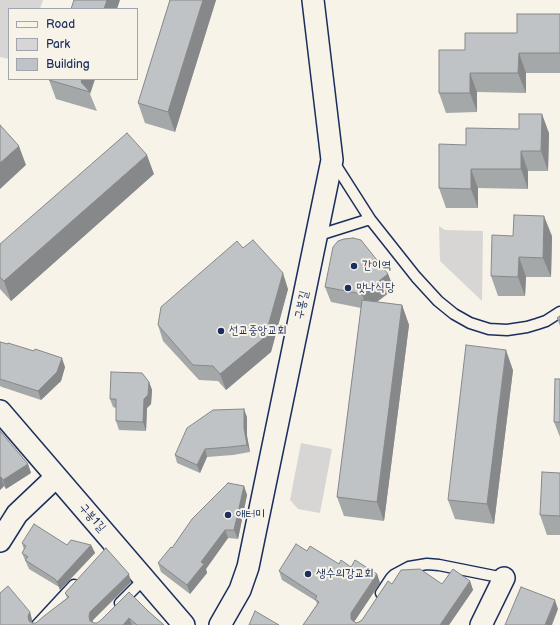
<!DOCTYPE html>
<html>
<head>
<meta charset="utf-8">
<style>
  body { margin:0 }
  #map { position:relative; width:560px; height:625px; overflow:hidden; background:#f7f3e8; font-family:"Balsamiq Sans",sans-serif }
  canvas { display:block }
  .legend { position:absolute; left:8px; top:8px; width:130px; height:72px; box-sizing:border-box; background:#f7f3e8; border:1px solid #9fa5b1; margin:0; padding:5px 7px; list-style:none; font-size:12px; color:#1b2f5e }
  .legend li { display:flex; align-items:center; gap:8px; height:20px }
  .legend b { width:20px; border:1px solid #9fa5b1 }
</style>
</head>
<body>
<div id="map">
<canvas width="560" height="625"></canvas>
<ul class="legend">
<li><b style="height:5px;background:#f7f3e8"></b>Road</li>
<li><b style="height:11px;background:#d7d6d4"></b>Park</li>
<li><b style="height:11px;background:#c0c3c5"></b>Building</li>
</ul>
</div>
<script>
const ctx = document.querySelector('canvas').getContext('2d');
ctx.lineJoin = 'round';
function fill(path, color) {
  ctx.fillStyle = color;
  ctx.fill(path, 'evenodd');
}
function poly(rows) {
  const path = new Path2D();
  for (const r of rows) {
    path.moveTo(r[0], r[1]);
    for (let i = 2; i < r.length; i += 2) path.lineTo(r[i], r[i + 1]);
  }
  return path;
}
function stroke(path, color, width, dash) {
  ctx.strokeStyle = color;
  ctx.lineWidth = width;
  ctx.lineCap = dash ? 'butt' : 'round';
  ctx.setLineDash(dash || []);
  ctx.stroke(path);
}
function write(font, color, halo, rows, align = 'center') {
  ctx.font = font + ' "Balsamiq Sans","Poor Story",sans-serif';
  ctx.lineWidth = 4;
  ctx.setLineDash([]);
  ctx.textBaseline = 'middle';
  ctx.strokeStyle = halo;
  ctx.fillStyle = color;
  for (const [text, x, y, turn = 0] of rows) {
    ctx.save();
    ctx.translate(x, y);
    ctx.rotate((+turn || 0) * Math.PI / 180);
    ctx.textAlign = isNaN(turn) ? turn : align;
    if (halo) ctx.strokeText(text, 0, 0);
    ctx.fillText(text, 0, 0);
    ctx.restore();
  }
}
fill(poly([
  [0,0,43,0,40,9,9,9,9,59,0,57],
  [439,226,445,230,483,231,482,301,440,261],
  [301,443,332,449,320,513,298,509,290,500]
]), '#d7d6d4');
const service = poly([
  [333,161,370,219,416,277,438,301,454,314,470,323,489,329,507,330,527,327,537,324,546,321,560,312],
  [316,236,370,219],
  [381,593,391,578,394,575,409,567,427,564,439,565,504,578],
  [120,603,144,579],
  [37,625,74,585]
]);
const minor = poly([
  [0,411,184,625],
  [0,541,17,514,56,477],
  [220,625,240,590,248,567,332,160,313,0],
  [481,625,504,578]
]);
stroke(service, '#1b2f5e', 13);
stroke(minor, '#1b2f5e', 24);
stroke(service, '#f7f3e8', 10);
stroke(minor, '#f7f3e8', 21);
fill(poly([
  [170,0,216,0,175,132,145,123,138,103],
  [560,14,560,73,526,73,526,93,477,92,477,112,446,113,439,93,465,50,517,33],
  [95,79,90,94,97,111,56,99,49,80],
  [549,133,548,171,528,171,528,189,478,188,478,208,446,208,439,188,466,145],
  [154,174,11,301,0,289,0,244],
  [513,236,552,236,551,277,526,277,525,296,498,296,491,276],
  [243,248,288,289,271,352,226,390,218,381,199,380,163,341,158,325],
  [388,274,394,289,377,302,402,305,409,325,384,521,344,516,337,497,361,308,331,302,325,287],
  [560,316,560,326,557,318],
  [0,342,65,367,61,381,41,400,2,387,0,386],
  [513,370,494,524,455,519,448,500],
  [560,379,560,437,554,422],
  [149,382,152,390,151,404,147,408,146,431,119,430,116,421,116,408,113,407,110,399],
  [247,417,247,436,250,452,233,455,207,457,200,473,177,463,175,455],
  [0,431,28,464,31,473,6,489,4,486,0,490],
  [560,473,560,535,547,535,540,515],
  [244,486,247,495,238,539,228,538,206,569,207,573,190,594,161,572,158,563,172,548],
  [22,543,67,545,91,545,95,553,60,590,59,587,29,569,22,553,24,550],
  [307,551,339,564,377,574,380,583,354,622,356,623,359,622,362,620,392,584,442,584,470,581,473,590,449,625,303,625,317,604,316,601,282,580,279,571],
  [131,582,93,620,92,622,94,623,97,623,148,611,164,625,0,625,30,612,32,620,31,623,36,623,67,598,65,593]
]), '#a5a8a9');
fill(poly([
  [107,0,120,0,117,9,104,9],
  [203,0,216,0,175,132,168,112],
  [519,53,526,73,526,93,518,73],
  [470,73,477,92,477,112,470,93],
  [82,79,95,79,90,94,90,92,81,82],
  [542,114,549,133,548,171,541,151],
  [19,146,26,165,0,189,0,163],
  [521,151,528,171,528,189,521,169],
  [147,155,154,174,11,301,4,281],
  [471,169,478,188,478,208,471,189],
  [544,216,552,236,551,277,543,258],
  [519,257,526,277,525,296,518,277],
  [283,273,288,289,271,352,226,390,220,374],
  [388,274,394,289,367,309,362,294],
  [402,305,409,325,384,521,377,502],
  [506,350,513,370,494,524,487,504],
  [62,358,65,367,61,381,41,400,38,391],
  [149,382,152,390,151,404,147,408,146,431,143,422,144,399],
  [244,409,247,417,247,436,250,452,247,445,244,428],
  [205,449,207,457,200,473,197,465],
  [28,464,31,473,6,489,3,480],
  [1,477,4,486,0,490,0,478],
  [244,486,247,495,238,539,234,530],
  [225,530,228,538,206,569,207,573,190,594,187,585,201,562],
  [91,545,95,553,60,590,57,582],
  [129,574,131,582,93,620,92,625,89,616,90,612],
  [377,574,380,583,354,622,354,625,351,619,351,613],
  [470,581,473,590,449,625,440,625],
  [555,600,558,609,552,625,545,625],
  [30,612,32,620,31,624,28,616],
  [129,618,132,625,123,625]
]), '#86888a');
const building = poly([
  [74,0,107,0,104,9,71,9,74,0],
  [170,0,203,0,168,112,138,103,170,0],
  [517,14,560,14,560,53,519,53,518,73,470,73,470,93,439,93,439,50,465,50,465,33,517,33,517,14],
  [49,79,82,79,81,82,90,92,49,80,49,79],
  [519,114,542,114,541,151,521,151,521,169,471,169,471,189,439,188,439,144,466,145,466,128,519,129,519,114],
  [0,125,19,146,0,163,0,125],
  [127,133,147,155,4,281,0,277,0,244,127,133],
  [514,215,544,216,543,258,519,257,518,277,491,276,492,235,513,236,514,215],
  [353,238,361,240,388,274,362,294,325,287,333,247,338,241,344,239,353,238],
  [253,240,283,273,265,337,220,374,213,366,193,365,158,325,161,307,237,241,243,248,253,240],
  [362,300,402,305,377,502,337,497,362,300],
  [560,316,560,321,557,318,560,316],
  [0,342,8,344,8,343,34,351,35,349,62,358,57,372,38,391,0,379,0,342],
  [466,345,506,350,487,504,448,500,466,345],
  [111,372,142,373,149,382,148,395,144,399,143,422,116,421,116,399,110,399,111,372],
  [555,379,560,379,560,422,554,422,555,379],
  [244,409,244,428,247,445,230,447,205,449,197,465,175,455,187,428,213,410,244,409],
  [0,431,28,464,3,480,1,477,0,478,0,431],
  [542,472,560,473,560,516,540,515,542,472],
  [228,483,244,486,234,530,225,530,201,562,204,564,187,585,158,563,171,547,172,548,192,519,228,483],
  [34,524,67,545,71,540,91,545,57,582,55,579,25,560,28,557,22,553,26,546,22,543,34,524],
  [296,544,307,551,310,546,339,564,341,560,351,567,355,560,377,574,351,613,351,619,353,621,356,623,359,622,362,620,388,581,392,584,401,570,420,569,442,584,453,569,470,581,440,625,303,625,319,602,315,599,317,596,279,571,296,544],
  [106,548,129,574,90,612,89,616,90,621,94,623,97,623,100,621,129,592,148,611,164,625,137,625,129,618,123,625,0,625,0,593,8,586,30,612,28,616,29,621,32,623,36,623,44,616,69,597,65,593,106,548],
  [521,587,555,600,545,625,505,625,521,587],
  [255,611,279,625,249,625,255,611]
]);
fill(building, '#c0c3c5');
stroke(building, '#86888a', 1);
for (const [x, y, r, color] of [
  [354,266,4,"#1b2f5e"],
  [348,288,4,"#1b2f5e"],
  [221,331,4,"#1b2f5e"],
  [228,515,4,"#1b2f5e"],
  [308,574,4,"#1b2f5e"]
]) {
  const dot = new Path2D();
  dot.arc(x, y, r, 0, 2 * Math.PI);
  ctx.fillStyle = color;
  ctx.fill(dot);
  stroke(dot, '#f7f3e8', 1.5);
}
write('12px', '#1b2f5e', '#f7f3e8', [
  ["간이역",362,266],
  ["맛나식당",356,288],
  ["선교중앙교회",229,331],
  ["애터미",236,515],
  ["생수의강교회",316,574]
], 'left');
write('12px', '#1b2f5e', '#f7f3e8', [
  ["구봉길",302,305,-78],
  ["구봉1길",92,518,49]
]);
</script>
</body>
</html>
